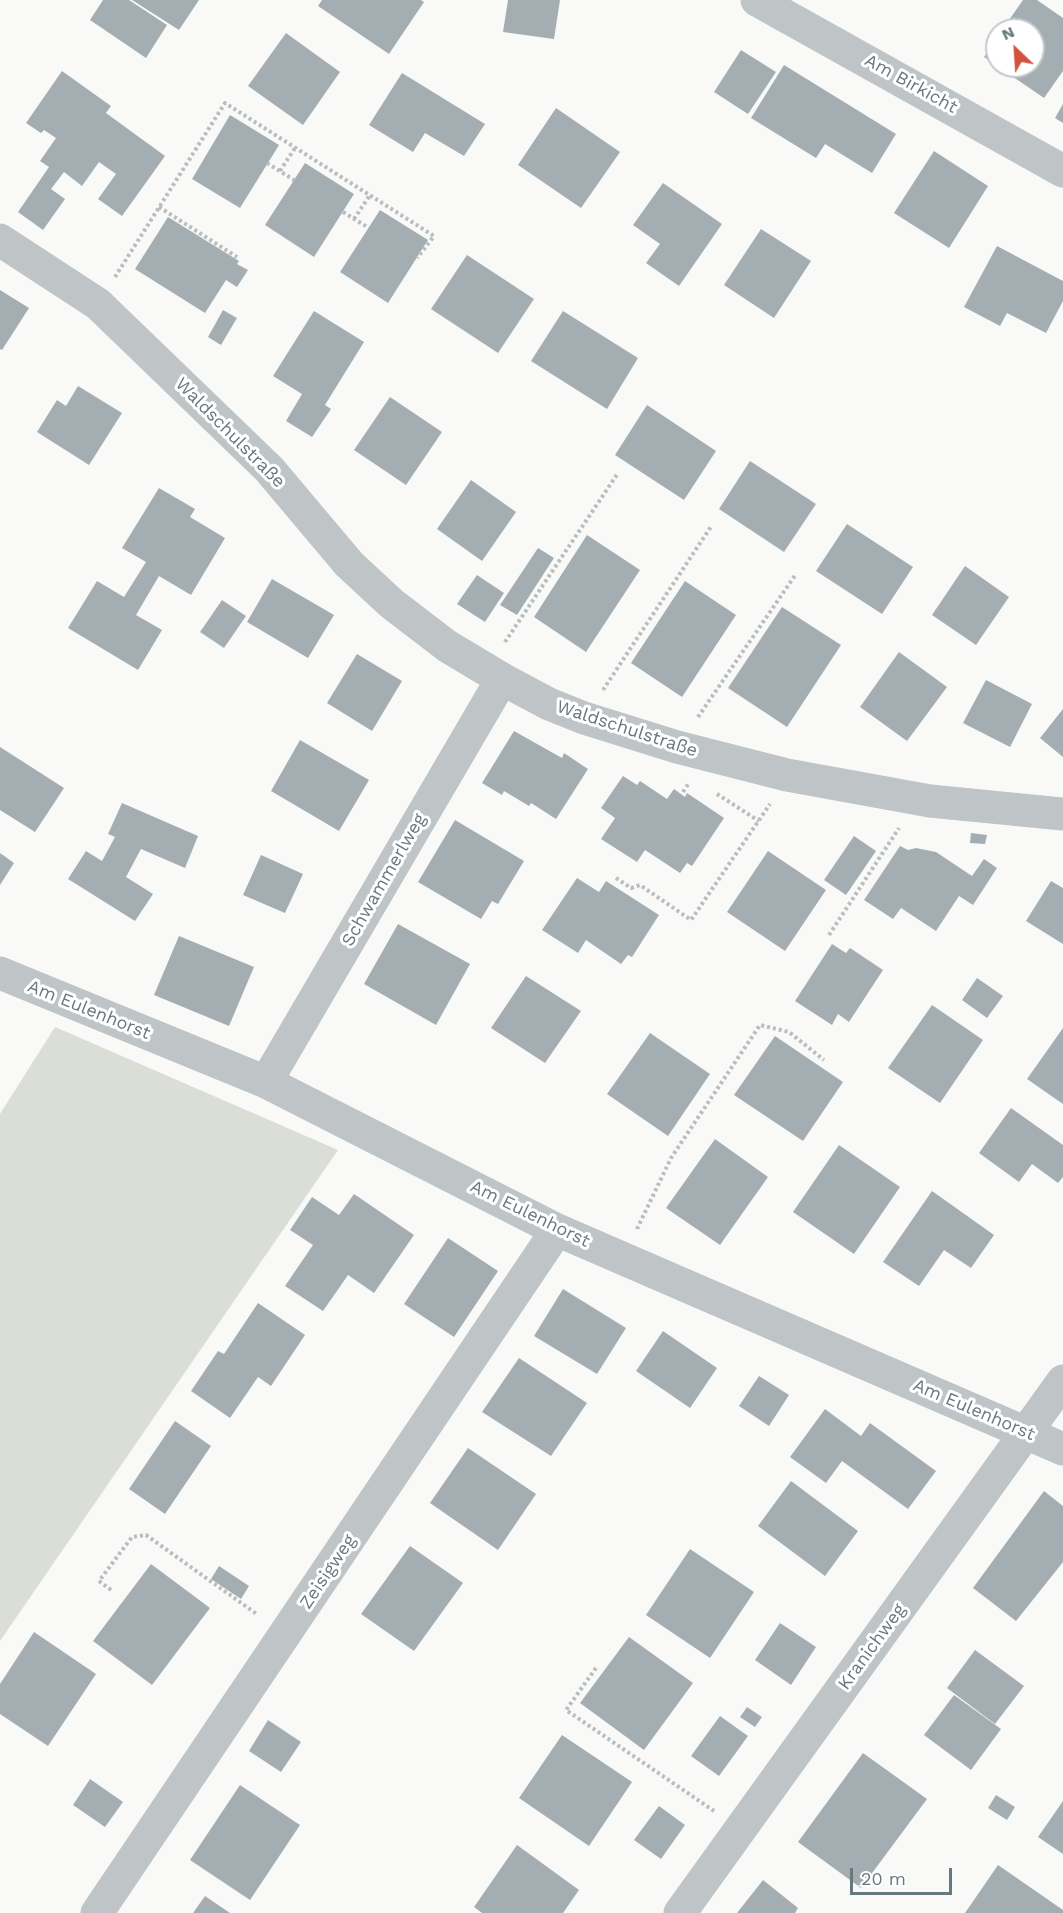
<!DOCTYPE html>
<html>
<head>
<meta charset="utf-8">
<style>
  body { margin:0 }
  #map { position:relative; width:1063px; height:1913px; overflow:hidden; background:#f9f9f8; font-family:"Work Sans",sans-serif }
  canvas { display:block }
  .north { position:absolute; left:985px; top:18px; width:60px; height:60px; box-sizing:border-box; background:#fff; border:2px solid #c2c9cc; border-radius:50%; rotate:335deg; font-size:16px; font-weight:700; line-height:24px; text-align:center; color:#67787f }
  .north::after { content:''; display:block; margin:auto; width:21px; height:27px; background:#d2523f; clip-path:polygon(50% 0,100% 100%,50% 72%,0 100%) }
  .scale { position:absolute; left:850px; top:1868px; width:102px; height:27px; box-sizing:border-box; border:3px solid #67787f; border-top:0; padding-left:8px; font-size:18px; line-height:21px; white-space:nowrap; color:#67787f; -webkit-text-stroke:4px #fff; paint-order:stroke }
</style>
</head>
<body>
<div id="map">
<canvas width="1063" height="1913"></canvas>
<div class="north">N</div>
<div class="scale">20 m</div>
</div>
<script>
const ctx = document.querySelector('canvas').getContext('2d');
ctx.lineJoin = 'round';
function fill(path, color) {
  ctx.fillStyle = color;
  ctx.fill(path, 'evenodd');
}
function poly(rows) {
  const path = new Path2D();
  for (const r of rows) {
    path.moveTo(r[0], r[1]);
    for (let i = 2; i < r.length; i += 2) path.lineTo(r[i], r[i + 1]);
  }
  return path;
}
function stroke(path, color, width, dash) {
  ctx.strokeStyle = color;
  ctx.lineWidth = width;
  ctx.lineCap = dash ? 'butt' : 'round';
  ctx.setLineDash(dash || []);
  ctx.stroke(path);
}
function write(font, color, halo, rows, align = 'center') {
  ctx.font = font + ' "Work Sans",sans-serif';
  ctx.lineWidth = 6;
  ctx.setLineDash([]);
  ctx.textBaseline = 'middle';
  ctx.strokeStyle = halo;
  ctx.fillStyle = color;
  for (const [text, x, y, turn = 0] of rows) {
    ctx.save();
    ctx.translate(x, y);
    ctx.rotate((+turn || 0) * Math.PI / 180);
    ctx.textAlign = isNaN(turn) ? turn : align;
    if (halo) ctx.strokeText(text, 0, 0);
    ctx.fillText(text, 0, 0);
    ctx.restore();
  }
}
fill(poly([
  [55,1027,338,1150,0,1641,0,1114]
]), '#daded7');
fill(poly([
  [103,0,129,0,167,25,146,58,90,20],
  [132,0,199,0,179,30],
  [322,0,421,0,424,2,389,54,318,6],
  [508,0,560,0,554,39,503,32],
  [1023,0,1037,0,1063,18,1063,71,1044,98,984,57,997,38,997,66,1033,66,1033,30,1002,30],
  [286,33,340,72,303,125,248,86],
  [741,50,776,72,748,114,714,92],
  [784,65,896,134,872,173,825,144,816,158,751,118],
  [62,71,111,106,106,113,165,156,122,216,98,199,116,174,99,162,82,186,64,172,51,189,65,199,43,230,18,212,49,167,40,161,56,138,44,130,41,133,26,123],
  [402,73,485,124,464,156,425,133,413,152,369,125],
  [1063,104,1063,123,1055,118],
  [556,108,620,152,581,208,518,165],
  [230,115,279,145,240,208,192,179],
  [934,151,988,186,949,248,894,213],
  [305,163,354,194,314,257,265,225],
  [663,183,722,224,679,286,646,263,660,244,633,225],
  [380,210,428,240,388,303,340,272],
  [168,217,239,261,237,264,248,270,237,287,226,280,205,313,135,269],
  [761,229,811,261,774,318,724,285],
  [997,246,1063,281,1063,301,1046,333,1007,313,1000,326,964,307],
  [467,255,534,299,498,353,431,309],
  [0,290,29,308,2,350,0,349],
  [223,310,237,318,221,345,208,337],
  [314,311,364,342,325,405,331,409,312,437,286,421,302,394,273,376],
  [563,311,638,358,607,409,531,361],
  [78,386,122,413,89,465,37,432,57,400,66,406],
  [390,397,442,432,406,485,354,450],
  [647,405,716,451,684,500,615,455],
  [750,461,816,504,784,552,719,509],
  [471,480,516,512,482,561,437,529],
  [159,488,195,509,190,517,225,538,191,595,159,576,136,615,162,630,138,670,68,628,97,581,124,597,146,562,122,548],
  [847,524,913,567,882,614,816,571],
  [587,535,640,570,586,652,534,617],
  [538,548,554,558,517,615,500,605],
  [965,566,1009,597,976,645,932,615],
  [477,575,504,593,485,622,457,604],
  [272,579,334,615,308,658,247,622],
  [685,581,736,615,682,697,631,663],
  [222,600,246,616,224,648,200,632],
  [782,607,841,645,787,727,728,688],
  [899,652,947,687,907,741,860,707],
  [357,654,402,681,372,731,327,703],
  [986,680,1032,704,1010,747,963,723],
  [1063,709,1063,757,1040,738],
  [514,731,562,758,564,753,588,769,556,819,531,803,529,806,504,791,502,795,482,783],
  [300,740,369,780,339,831,271,791],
  [0,747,64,788,35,832,0,810],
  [623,776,637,785,640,781,667,799,674,789,685,797,687,793,724,818,692,866,687,863,680,873,645,850,637,862,601,839,615,818,601,808],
  [122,803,198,836,185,868,141,849,126,877,153,894,135,921,68,879,86,851,102,861,115,837,108,834],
  [455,820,524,861,498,904,492,901,481,919,418,882],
  [971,833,987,835,985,844,970,843],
  [854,836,876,851,846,895,824,880],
  [900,846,908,850,916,848,936,852,972,876,984,859,997,868,973,905,959,896,936,931,901,908,893,919,864,900],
  [768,851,826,890,785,951,727,912],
  [0,853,14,863,0,885],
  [261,855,303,874,285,913,243,895],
  [577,878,599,892,606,881,659,915,632,957,628,955,621,964,586,940,578,953,542,930],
  [1051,881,1063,888,1063,944,1026,921],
  [398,924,470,964,436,1025,364,984],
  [179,936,254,967,229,1026,154,995],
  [832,944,846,953,850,948,883,970,849,1022,838,1014,832,1025,795,1001],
  [526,976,581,1011,545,1063,491,1028],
  [977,978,1003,996,987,1018,962,1000],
  [932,1005,983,1040,940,1103,888,1068],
  [1063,1028,1063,1104,1027,1079],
  [650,1033,710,1074,668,1136,607,1094],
  [775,1036,843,1082,803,1141,734,1095],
  [1011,1108,1063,1145,1063,1177,1058,1183,1032,1164,1019,1182,979,1153],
  [715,1139,768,1177,720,1245,666,1208],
  [839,1145,900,1187,854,1254,793,1212],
  [932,1191,994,1235,971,1268,944,1250,919,1286,883,1262],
  [354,1194,414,1235,374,1293,348,1275,323,1311,285,1286,313,1245,290,1230,312,1197,339,1215],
  [448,1238,498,1271,454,1337,404,1304],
  [563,1289,626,1328,597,1374,534,1336],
  [258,1303,305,1335,271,1386,258,1377,230,1418,191,1391,218,1351,224,1354],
  [663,1331,717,1368,690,1408,636,1371],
  [519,1358,587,1403,551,1456,482,1412],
  [759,1376,789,1395,769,1426,739,1406],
  [825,1409,861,1436,870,1423,936,1471,908,1509,842,1461,826,1483,790,1457],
  [175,1421,211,1446,165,1514,129,1489],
  [468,1448,536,1494,498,1550,430,1503],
  [791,1481,858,1531,825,1576,758,1526],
  [1044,1491,1063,1506,1063,1562,1016,1621,973,1588],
  [410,1546,463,1583,414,1651,361,1614],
  [690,1549,754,1592,710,1658,646,1615],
  [151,1564,210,1608,152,1685,93,1641],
  [219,1566,249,1586,241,1599,211,1579],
  [780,1623,816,1647,791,1685,755,1660],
  [34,1632,96,1674,48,1746,0,1714,0,1684],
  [629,1637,693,1683,644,1750,580,1703],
  [975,1650,1024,1686,995,1724,947,1688],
  [954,1695,1001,1729,971,1770,924,1735],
  [747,1707,762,1717,755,1727,740,1717],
  [720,1716,748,1736,719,1776,691,1756],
  [268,1720,301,1742,281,1772,249,1751],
  [562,1735,632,1782,589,1846,519,1798],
  [863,1753,927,1799,861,1888,798,1842],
  [90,1779,123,1802,105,1827,73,1805],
  [240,1785,300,1825,250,1900,190,1860],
  [996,1795,1015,1807,1007,1820,988,1808],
  [1063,1801,1063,1854,1038,1837],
  [659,1806,685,1825,661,1859,634,1840],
  [517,1845,579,1890,563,1913,482,1913,474,1907],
  [998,1865,1063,1910,1063,1913,965,1913],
  [763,1880,798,1908,795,1913,737,1913],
  [205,1896,230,1913,193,1913]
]), '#a4aeb2');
stroke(poly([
  [267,163,294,180],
  [280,171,295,148],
  [159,207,237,257],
  [343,212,369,228],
  [354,219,370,195],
  [115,277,225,103,434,236,417,258],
  [505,642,618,473],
  [603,690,712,525],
  [698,717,796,574],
  [683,792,689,783],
  [717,794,759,821],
  [616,878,631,888,640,885,691,920,770,804],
  [829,935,899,828],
  [637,1229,671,1158,760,1025,789,1032,824,1060],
  [111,1590,99,1581,132,1537,146,1535,258,1615],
  [596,1668,566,1710,714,1811]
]), '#b9bdbf', 4, [3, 3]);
stroke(poly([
  [757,0,1063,171],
  [0,973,266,1082,557,1230,1063,1449],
  [266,1082,502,679],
  [97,1913,557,1230],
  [680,1913,1063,1381]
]), '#bfc4c6', 33);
stroke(poly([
  [0,240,98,304,269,469,349,564,391,603,447,646,502,679,549,704,584,718,677,747,787,775,930,801,1063,814]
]), '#bfc4c6', 33);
write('18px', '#67787f', '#fff', [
  ["Am Birkicht",911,84,29],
  ["Waldschulstraße",230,433,45],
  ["Waldschulstraße",627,729,18],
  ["Schwammerlweg",384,880,-60],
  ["Am Eulenhorst",89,1010,22],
  ["Am Eulenhorst",530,1214,26],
  ["Am Eulenhorst",974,1410,23],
  ["Zeisigweg",328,1572,-56],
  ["Kranichweg",872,1647,-54]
]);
</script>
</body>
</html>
